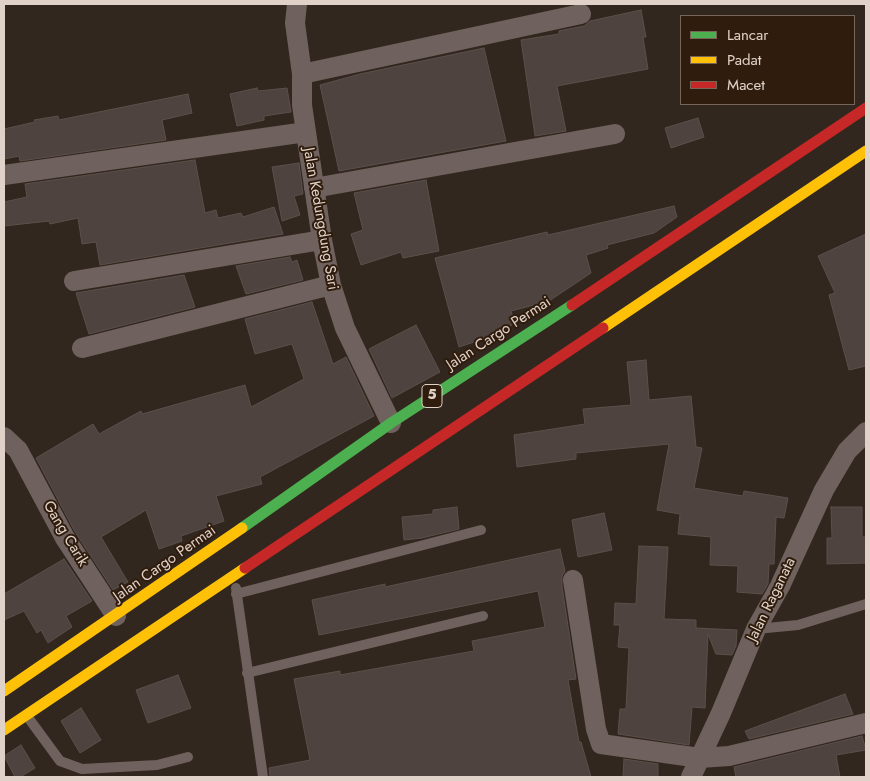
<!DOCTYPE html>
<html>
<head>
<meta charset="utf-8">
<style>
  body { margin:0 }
  #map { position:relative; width:870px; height:781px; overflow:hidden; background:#32271e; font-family:Jost,sans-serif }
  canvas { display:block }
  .frame { position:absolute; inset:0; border:5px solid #e0d2c9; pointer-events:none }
  .legend { position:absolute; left:680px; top:15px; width:175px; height:90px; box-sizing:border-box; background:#2f1c0d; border:1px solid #766558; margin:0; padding:6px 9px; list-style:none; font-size:15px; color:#e0d2c9 }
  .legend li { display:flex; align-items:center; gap:10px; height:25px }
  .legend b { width:25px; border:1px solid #766558 }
</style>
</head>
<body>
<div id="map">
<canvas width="870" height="781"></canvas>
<div class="frame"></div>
<ul class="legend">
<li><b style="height:6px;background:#4caf50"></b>Lancar</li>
<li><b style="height:6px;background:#ffc107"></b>Padat</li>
<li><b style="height:6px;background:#c62828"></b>Macet</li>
</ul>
</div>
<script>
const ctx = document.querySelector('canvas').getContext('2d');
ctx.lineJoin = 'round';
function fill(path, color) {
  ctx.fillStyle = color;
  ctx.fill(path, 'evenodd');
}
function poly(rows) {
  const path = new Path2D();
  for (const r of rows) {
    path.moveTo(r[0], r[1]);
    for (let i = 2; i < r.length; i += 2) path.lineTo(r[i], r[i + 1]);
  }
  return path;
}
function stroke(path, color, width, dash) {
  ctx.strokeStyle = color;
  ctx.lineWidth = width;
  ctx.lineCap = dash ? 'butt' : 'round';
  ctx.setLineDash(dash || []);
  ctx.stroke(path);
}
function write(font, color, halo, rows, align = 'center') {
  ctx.font = font + ' Jost,sans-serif';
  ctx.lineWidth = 4;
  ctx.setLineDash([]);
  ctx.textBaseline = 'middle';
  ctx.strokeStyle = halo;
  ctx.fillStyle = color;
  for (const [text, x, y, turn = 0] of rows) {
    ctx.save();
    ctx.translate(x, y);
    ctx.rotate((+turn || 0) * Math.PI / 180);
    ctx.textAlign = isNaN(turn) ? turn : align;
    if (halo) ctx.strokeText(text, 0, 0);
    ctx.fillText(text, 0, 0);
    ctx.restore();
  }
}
const building = poly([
  [641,10,646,37,643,37,648,69,557,86,566,131,535,136,521,40,559,34,559,31,584,26,590,21,641,10],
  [484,48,506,141,339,171,320,85,360,74,484,48],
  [257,88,258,91,287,88,291,112,264,116,264,120,237,126,230,94,257,88],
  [188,94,192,113,162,120,166,140,20,161,19,156,4,159,4,129,35,122,34,120,58,116,59,120,188,94],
  [698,118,704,137,671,148,665,128,698,118],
  [195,160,205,213,216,210,218,218,241,213,243,217,274,207,283,234,100,265,96,242,82,244,78,218,50,224,49,221,4,226,4,202,27,197,25,184,195,160],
  [299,163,303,194,294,196,300,215,282,221,272,167,299,163],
  [426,180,439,251,403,258,401,252,361,265,351,234,363,230,354,193,426,180],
  [674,206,677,217,654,233,607,245,608,248,586,255,591,273,549,301,511,311,515,323,498,334,459,347,435,258,547,232,548,235,674,206],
  [866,234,866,366,849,370,829,295,835,293,818,256,866,234],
  [290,257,292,262,297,260,303,280,246,294,236,266,290,257],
  [184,275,195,307,89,334,76,293,184,275],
  [312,302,333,364,346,357,374,416,260,477,262,484,216,496,224,521,181,536,182,541,159,549,146,510,101,537,128,582,113,590,75,532,36,458,93,424,99,434,141,411,142,414,245,385,251,407,304,379,292,344,255,354,245,319,312,302],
  [416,325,440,372,392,398,369,349,416,325],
  [646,360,649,400,691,396,696,447,702,448,694,488,743,496,744,491,788,498,784,518,776,517,774,564,769,564,768,584,762,594,737,592,738,566,710,565,711,537,678,534,680,514,657,510,669,444,576,453,576,459,517,467,514,435,585,424,583,409,631,405,627,362,646,360],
  [457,507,459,529,422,538,404,540,402,517,433,514,433,510,457,507],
  [831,507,862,507,862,537,866,537,866,563,827,564,827,538,832,538,831,507],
  [604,513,612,550,578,557,572,520,604,513],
  [639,546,668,547,664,619,696,620,696,628,737,630,736,646,732,655,716,654,708,634,705,708,692,707,689,745,618,734,620,709,626,709,629,648,618,647,620,625,614,625,615,603,636,604,639,546],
  [560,549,565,571,562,576,562,586,576,679,568,680,579,742,581,742,591,777,270,777,269,768,310,760,294,679,340,671,340,675,474,651,472,641,545,627,538,591,319,635,312,600,385,584,385,587,560,549],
  [64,559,92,601,66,616,72,627,48,643,41,630,37,633,24,611,4,620,4,594,64,559],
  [178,675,191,708,148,723,136,690,178,675],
  [845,694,853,714,749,739,745,731,845,694],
  [81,708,101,740,80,753,61,721,81,708],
  [862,736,866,750,836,755,840,777,736,777,734,767,862,736],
  [21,745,35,768,20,777,15,777,4,756,21,745],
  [624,759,658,764,658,777,623,777,624,759]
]);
fill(building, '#4e433e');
stroke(building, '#5b504b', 1);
stroke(poly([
  [236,588,263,777],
  [236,594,481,530],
  [756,629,798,625,866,604],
  [247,673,483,616],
  [27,716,60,761,82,769,157,765,188,757]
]), '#6f615d', 10);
stroke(poly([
  [297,4,295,23,302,74,302,105,322,240,331,285,345,328,391,423],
  [302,74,581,14],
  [4,175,306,132],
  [314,188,615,134],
  [74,281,322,240],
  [82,348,331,285],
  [4,437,18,450,65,538,116,616],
  [573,580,596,729,601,744,700,758,729,756,866,723],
  [691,777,721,713,756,629,780,586,824,490,847,451,866,432]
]), '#6f615d', 20);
stroke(poly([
  [242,528,391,423,572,305]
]), '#4caf50', 11);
stroke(poly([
  [603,328,866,151],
  [4,691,242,528],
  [4,730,245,568]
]), '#ffc107', 11);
stroke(poly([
  [572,305,866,108],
  [245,568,603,328]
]), '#c62828', 11);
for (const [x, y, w] of [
  [432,396,20]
]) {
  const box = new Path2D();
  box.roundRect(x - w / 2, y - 11.5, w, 23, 4);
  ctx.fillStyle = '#2f1c0d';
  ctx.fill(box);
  stroke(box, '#e0d2c9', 1);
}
write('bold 14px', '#e0d2c9', null, [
  ["5",432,396]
]);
write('15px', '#e0d2c9', '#2f1c0d', [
  ["Jalan Kedungdung Sari",320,219,80],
  ["Jalan Cargo Permai",499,334,-33],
  ["Gang Carik",65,534,59],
  ["Jalan Cargo Permai",165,564,-35],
  ["Jalan Raganata",772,600,-64]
]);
</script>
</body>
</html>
